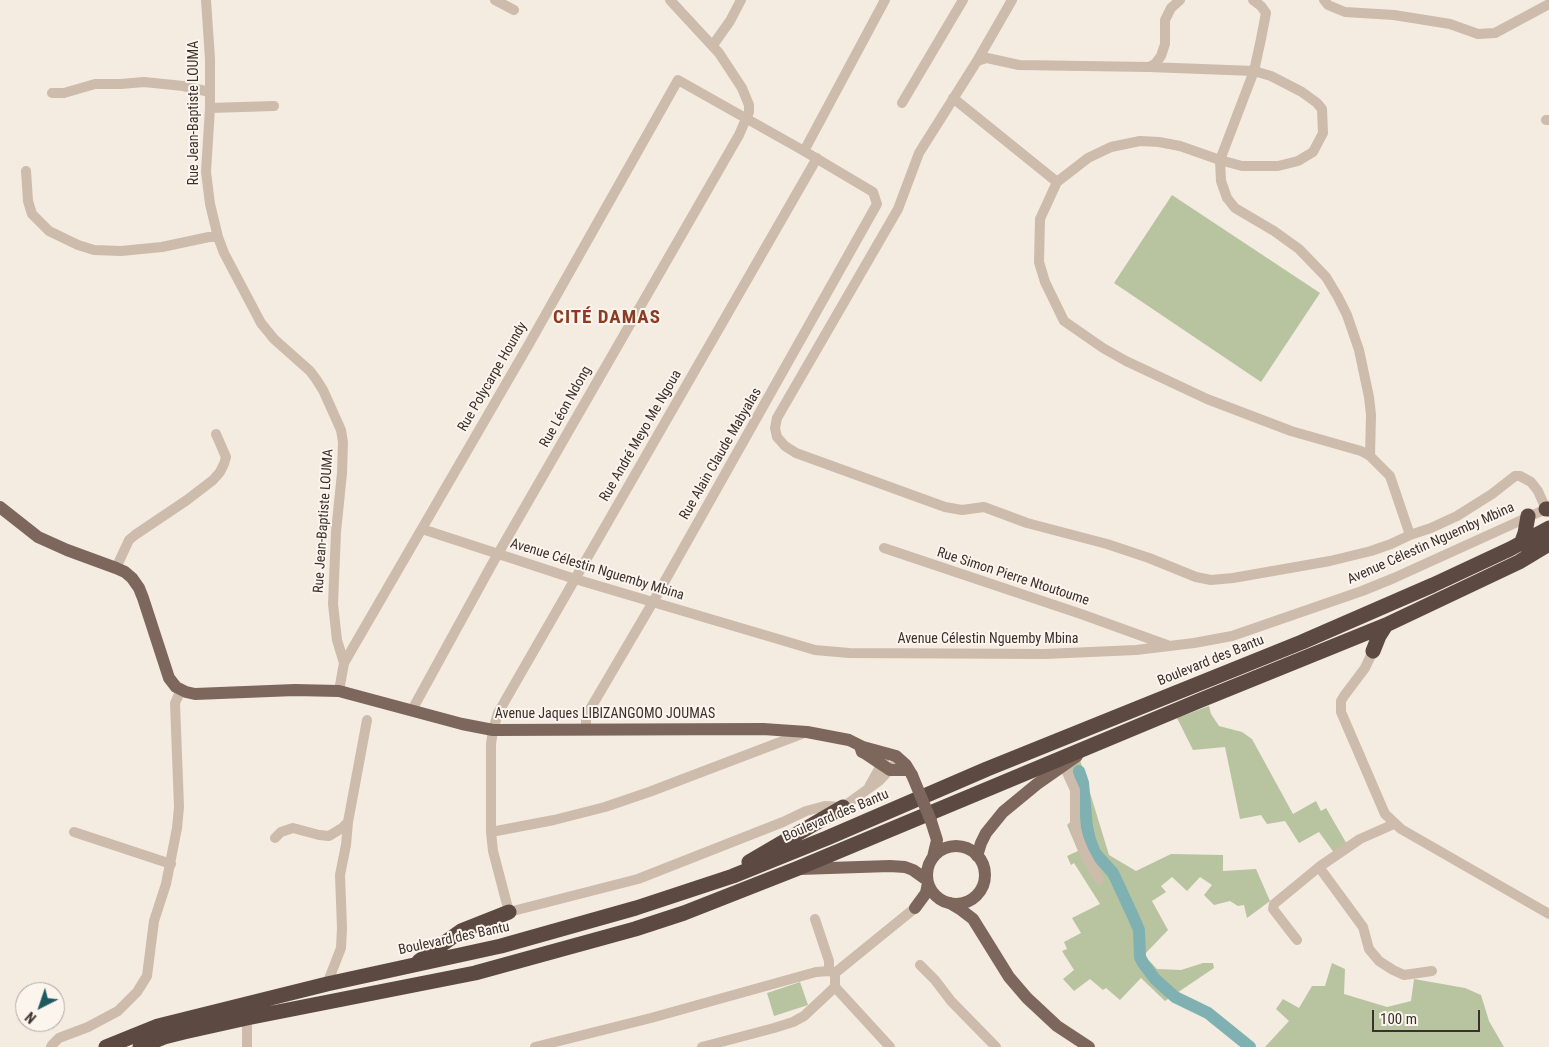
<!DOCTYPE html>
<html>
<head>
<meta charset="utf-8">
<style>
  body { margin:0 }
  #map { position:relative; width:1549px; height:1047px; overflow:hidden; background:#f4ebe1; font-family:"Roboto Condensed",sans-serif }
  canvas { display:block }
  .north { position:absolute; left:15px; top:982px; width:50px; height:50px; box-sizing:border-box; background:#fbf5ee; border:1px solid #aea6a0; border-radius:50%; rotate:221deg; font-size:14px; font-weight:700; line-height:20px; text-align:center; color:#3b302b }
  .north::after { content:''; display:block; margin:auto; width:18px; height:22px; background:#1f5a5e; clip-path:polygon(50% 0,100% 100%,50% 72%,0 100%) }
  .scale { position:absolute; left:1372px; top:1010px; width:108px; height:22px; box-sizing:border-box; border:2px solid #3b302b; border-top:0; padding-left:6px; font-size:15px; line-height:18px; white-space:nowrap; color:#3b302b; -webkit-text-stroke:4px #fbf5ee; paint-order:stroke }
</style>
</head>
<body>
<div id="map">
<canvas width="1549" height="1047"></canvas>
<div class="north">N</div>
<div class="scale">100 m</div>
</div>
<script>
const ctx = document.querySelector('canvas').getContext('2d');
ctx.lineJoin = 'round';
function fill(path, color) {
  ctx.fillStyle = color;
  ctx.fill(path, 'evenodd');
}
function poly(rows) {
  const path = new Path2D();
  for (const r of rows) {
    if (r.length === 3) {
      path.moveTo(r[0] + r[2], r[1]);
      path.arc(r[0], r[1], r[2], 0, 2 * Math.PI);
      continue;
    }
    path.moveTo(r[0], r[1]);
    for (let i = 2; i < r.length; i += 2) path.lineTo(r[i], r[i + 1]);
  }
  return path;
}
function stroke(path, color, width, dash) {
  ctx.strokeStyle = color;
  ctx.lineWidth = width;
  ctx.lineCap = dash ? 'butt' : 'round';
  ctx.setLineDash(dash || []);
  ctx.stroke(path);
}
function write(font, color, halo, rows, align = 'center') {
  ctx.font = font + ' "Roboto Condensed",sans-serif';
  ctx.lineWidth = 4;
  ctx.setLineDash([]);
  ctx.textBaseline = 'middle';
  ctx.strokeStyle = halo;
  ctx.fillStyle = color;
  for (const [text, x, y, turn = 0] of rows) {
    ctx.save();
    ctx.translate(x, y);
    ctx.rotate((+turn || 0) * Math.PI / 180);
    ctx.textAlign = isNaN(turn) ? turn : align;
    if (halo) ctx.strokeText(text, 0, 0);
    ctx.fillText(text, 0, 0);
    ctx.restore();
  }
}
fill(poly([
  [1172,195,1320,293,1261,382,1114,283],
  [1209,706,1211,714,1219,726,1242,732,1252,739,1293,814,1316,801,1321,811,1326,808,1348,846,1335,854,1319,832,1299,843,1285,821,1267,824,1261,815,1240,819,1225,747,1193,750,1177,718],
  [1080,760,1109,855,1136,871,1171,854,1223,855,1223,871,1256,869,1270,901,1247,918,1244,905,1238,906,1230,901,1214,905,1204,895,1212,885,1200,877,1187,891,1172,877,1161,886,1166,892,1152,901,1168,930,1144,955,1157,969,1181,970,1203,963,1213,963,1214,968,1165,1001,1141,978,1120,1000,1106,988,1103,990,1090,979,1074,991,1063,979,1074,970,1062,951,1067,949,1064,942,1081,933,1072,918,1100,904,1074,863,1071,865,1067,856,1078,851,1067,825,1079,814,1064,770],
  [1332,963,1345,969,1344,994,1387,1007,1411,1001,1414,979,1465,988,1481,995,1489,1021,1504,1047,1265,1047,1289,1021,1276,1009,1283,999,1299,1008,1312,986,1325,986],
  [800,982,808,1005,774,1016,767,993]
]), '#b8c4a0');
stroke(poly([
  [1079,771,1083,783,1087,827,1090,840,1095,853,1113,873,1133,916,1139,930,1140,957,1143,963,1155,979,1175,997,1208,1013,1250,1047]
]), '#7fb0b2', 12);
stroke(poly([
  [206,0,210,59,210,108,206,172,210,204,218,237,224,253,261,323,274,339,310,371,316,379,323,390,341,430,343,442,342,473,336,532,333,604,337,640,344,663],
  [495,0,514,10],
  [1180,0,1171,8,1165,20,1165,44,1161,56,1155,64,1149,67,1019,65,987,58,977,61,919,153,898,209,777,418,775,428,777,437,785,446,796,453,945,507,962,510,984,507,1027,523,1107,544,1149,558,1196,577,1211,580,1233,578,1330,561,1371,551,1391,544,1410,535],
  [1324,0,1328,5,1345,12,1394,15,1450,24,1478,34,1495,33,1549,4],
  [713,45,730,21,741,0],
  [977,61,1012,0],
  [1149,67,1254,71,1271,76,1302,92,1317,103,1322,109,1323,133,1313,152,1298,161,1278,166,1242,166,1220,160,1221,181,1227,198,1235,208,1274,231,1299,249,1326,277,1338,297,1347,315,1359,350,1369,397,1371,415,1370,456],
  [52,93,64,93,95,84,121,84,144,82,183,86,210,92],
  [953,98,1057,182],
  [902,103,963,0],
  [210,108,274,106],
  [1546,120,1549,120],
  [804,151,885,0],
  [817,158,498,713,493,730,491,744,491,832,493,851,509,912,638,879,783,822,806,811,825,806,843,807,879,781,895,764],
  [26,171,28,201,32,214,49,231,78,245,94,250,121,251,162,247,209,237,218,237],
  [422,529,575,579,815,650,849,653,1045,654,1136,650,1194,643,1232,636,1362,591,1394,578,1546,509,1538,491,1531,482,1520,476,1515,476,1492,494,1457,516,1431,528,1410,535,1390,476,1370,456,1361,451,1291,431,1207,399,1126,361,1103,348,1064,321,1045,282,1039,262,1040,219,1057,182,1088,158,1111,147,1140,141,1159,142,1180,146,1220,160,1254,71,1261,39,1266,13,1261,6,1253,0],
  [884,548,1081,614,1167,645],
  [116,568,129,540,135,535,187,500,213,480,220,472,224,464,226,457,216,434],
  [1373,651,1365,668,1344,696,1341,701,1341,712,1385,814,1401,829,1549,914],
  [339,691,344,663,529,344,678,80,804,151,873,192,877,204,653,602,586,716,586,729],
  [412,710,491,566,739,135,749,112,749,105,742,88,719,53,670,0],
  [1064,766,1075,790,1075,826,1078,837,1084,852,1099,879],
  [869,787,884,760],
  [74,832,171,864],
  [491,832,554,820,605,807,649,792,804,733],
  [275,838,281,832,293,828,319,835,329,836,342,828,348,822],
  [1319,867,1363,927,1369,949,1379,961,1393,970,1404,975,1432,971],
  [815,919,829,961,829,971],
  [1297,940,1273,909,1274,904,1319,867,1360,839,1394,824],
  [920,965,935,980,951,1001,996,1047],
  [835,973,915,908],
  [327,984,341,948,342,928,340,875,346,845,348,822,367,720],
  [835,987,890,1047],
  [51,1047,52,1045,59,1038,88,1027,118,1011,137,992,147,976,154,921,166,884,177,828,179,807,175,703,181,690],
  [247,1047,247,1018],
  [535,1047,651,1018,816,972,829,971,835,973],
  [702,1047,774,1028,793,1022,804,1016,835,987,835,973]
]), '#cdbbac', 10);
stroke(poly([
  [0,507,38,537,67,550,116,568,125,572,132,578,139,588,143,598,169,678,176,687,186,692,195,694,295,690,339,691,462,724,493,730,763,729,807,732,849,740,863,747,896,756,906,765,912,775],
  [860,746,862,752,866,754,890,770,909,770],
  [931,821,937,840,933,857],
  [956,875,29],
  [977,856,981,843,986,833,1003,812,1037,784,1077,756],
  [799,869,890,866,905,867,913,870,927,880],
  [950,903,960,909,973,919,1009,977,1027,998,1057,1026,1089,1047],
  [915,908,926,893,928,883]
]), '#7d675c', 12);
stroke(poly([
  [1546,509,1549,509],
  [1521,544,1525,533,1528,516],
  [1373,651,1379,636,1386,625],
  [749,862,843,807],
  [419,961,461,931,509,912],
  [106,1047,158,1026,327,984,501,946,636,908,733,876,827,838,987,769,1302,642,1433,585,1510,549,1549,528],
  [140,1047,164,1037,184,1032,247,1018,475,973,635,929,684,913,796,869,1201,700,1386,625,1519,562,1549,544]
]), '#5c4a42', 15);
stroke(poly([
  [912,775,931,821]
]), '#7d675c', 12);
write('14px', '#3b302b', '#fbf5ee', [
  ["Rue Jean-Baptiste LOUMA",194,113,-90],
  ["Rue Polycarpe Houndy",493,377,-60],
  ["Rue Léon Ndong",566,407,-61],
  ["Rue André Meyo Me Ngoua",641,436,-60],
  ["Rue Alain Claude Mabyalas",721,454,-60],
  ["Rue Jean-Baptiste LOUMA",324,521,-86],
  ["Avenue Célestin Nguemby Mbina",1431,544,-24],
  ["Avenue Célestin Nguemby Mbina",597,570,17],
  ["Rue Simon Pierre Ntoutoume",1013,577,18],
  ["Avenue Célestin Nguemby Mbina",988,639],
  ["Boulevard des Bantu",1211,661,-22],
  ["Avenue Jaques LIBIZANGOMO JOUMAS",605,714],
  ["Boulevard des Bantu",836,816,-23],
  ["Boulevard des Bantu",454,939,-12]
]);
ctx.letterSpacing = '1px';
write('bold 19px', '#8c3b22', '#fbf5ee', [
  ["CITÉ DAMAS",607,318]
]);
ctx.letterSpacing = '0px';
</script>
</body>
</html>
